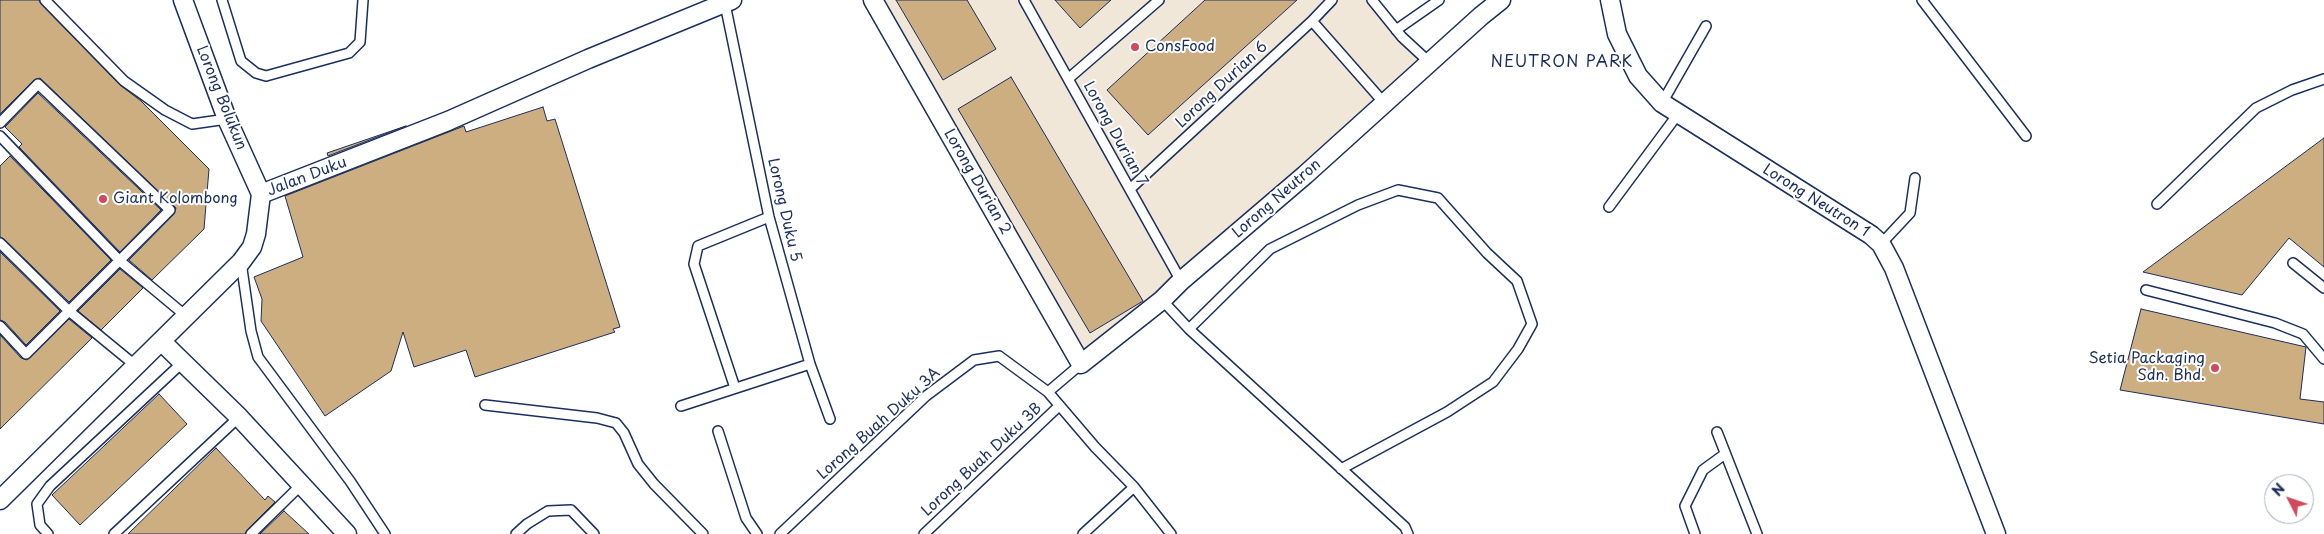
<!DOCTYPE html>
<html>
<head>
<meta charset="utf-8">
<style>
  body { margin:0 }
  #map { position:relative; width:2324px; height:534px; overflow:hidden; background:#fff; font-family:"Playpen Sans",sans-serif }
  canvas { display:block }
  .north { position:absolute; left:2264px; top:474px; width:50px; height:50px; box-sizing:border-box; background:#fff; border:1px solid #a4acbf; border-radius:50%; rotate:311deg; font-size:14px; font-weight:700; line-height:20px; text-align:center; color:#1b2f5e }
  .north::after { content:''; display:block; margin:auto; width:18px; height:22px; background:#d1495b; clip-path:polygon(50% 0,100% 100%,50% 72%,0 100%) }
</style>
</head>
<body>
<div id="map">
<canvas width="2324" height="534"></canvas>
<div class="north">N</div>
</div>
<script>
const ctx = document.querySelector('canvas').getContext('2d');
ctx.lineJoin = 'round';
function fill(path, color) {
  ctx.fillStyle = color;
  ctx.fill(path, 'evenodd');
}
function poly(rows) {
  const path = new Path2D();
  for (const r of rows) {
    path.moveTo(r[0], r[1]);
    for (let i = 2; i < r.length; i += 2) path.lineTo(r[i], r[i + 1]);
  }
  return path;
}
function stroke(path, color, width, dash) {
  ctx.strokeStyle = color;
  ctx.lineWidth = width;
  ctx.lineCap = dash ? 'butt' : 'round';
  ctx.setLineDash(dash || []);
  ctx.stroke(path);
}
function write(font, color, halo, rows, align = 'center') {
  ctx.font = font + ' "Playpen Sans",sans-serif';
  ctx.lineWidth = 4;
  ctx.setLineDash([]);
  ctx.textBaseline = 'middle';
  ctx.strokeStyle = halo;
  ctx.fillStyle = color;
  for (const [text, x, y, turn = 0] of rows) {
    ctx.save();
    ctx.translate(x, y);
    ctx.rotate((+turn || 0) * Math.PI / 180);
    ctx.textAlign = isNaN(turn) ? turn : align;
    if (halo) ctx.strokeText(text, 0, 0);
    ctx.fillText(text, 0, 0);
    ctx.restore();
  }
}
fill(poly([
  [864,0,1379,0,1427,75,1095,367]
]), '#f0e7d9');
const building = poly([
  [0,0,39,0,41,4,120,85,141,101,209,169,204,229,152,280,129,260,174,214,176,208,40,78,34,80,0,114,0,0],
  [896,0,967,0,996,49,943,80,896,0],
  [1055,0,1111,0,1080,28,1055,0],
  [1205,0,1297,0,1148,135,1107,90,1205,0],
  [1011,77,1143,301,1090,333,958,109,1011,77],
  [38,93,161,210,120,252,19,147,22,144,5,127,38,93],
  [543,107,547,121,555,119,620,327,613,329,615,332,475,377,466,350,414,367,403,332,391,371,325,416,261,321,262,299,254,277,303,257,285,196,464,126,466,132,543,107],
  [406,126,328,156,327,153,406,126],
  [2324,138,2324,267,2289,238,2242,295,2143,272,2324,138],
  [10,156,111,260,69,302,4,239,0,237,0,166,10,156],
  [0,252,60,311,26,345,5,322,0,320,0,252],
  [120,269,143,288,101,330,78,311,120,269],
  [2141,309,2306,347,2300,399,2324,402,2324,424,2120,390,2141,309],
  [69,319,92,338,0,429,0,335,21,358,27,360,69,319],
  [159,394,187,424,80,525,52,495,159,394],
  [216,448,265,500,268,496,275,502,247,530,245,534,128,534,216,448],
  [284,511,309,534,260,534,284,511]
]);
fill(building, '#cdae81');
stroke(building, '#1b2f5e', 1);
const lane = poly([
  [45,0,124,81,165,110,192,124,227,119],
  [222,0,241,61,256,73,266,76,349,53,360,42,363,0],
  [1024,0,1181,281],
  [1372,0,1402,37,1429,62],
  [1922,0,2026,136],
  [725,4,769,217,810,364,830,419],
  [1312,21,1385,104],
  [1396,30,1439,0],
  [1068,79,1159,0],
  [1662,103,1706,26],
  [0,123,38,84,170,210,26,354,0,326],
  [0,136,120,261,186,316],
  [1130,189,1312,21,1332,0],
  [2157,204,2256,108,2292,90,2324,79],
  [1609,207,1678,114],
  [0,243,69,311,136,366],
  [1881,244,1910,213,1915,178],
  [241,262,251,331,258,357,350,481,385,534],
  [2293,263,2324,288],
  [2146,290,2275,323,2303,334,2324,359],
  [1162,300,1189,329,1405,527,1408,534],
  [1189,329,1270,249,1358,205,1398,190,1438,198,1487,253,1517,281,1532,324,1518,349,1493,382,1447,412,1341,469],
  [735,388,694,264,698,246,769,217],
  [1048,392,1081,364],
  [485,405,597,418,616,423,624,433,638,464,654,484,703,534],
  [681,406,810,364],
  [718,431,746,518,757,534],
  [1717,432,1757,534],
  [48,534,40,525,37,504,50,486,183,362],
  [114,534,239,417],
  [251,534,301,485],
  [516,534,527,524,548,511,571,510,594,534],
  [780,534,926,396,974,360,999,356,1048,392,1095,447,1134,487,1171,534],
  [924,534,1059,406],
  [1083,534,1134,487],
  [1695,534,1685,506,1703,470,1725,454]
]);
const street = poly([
  [183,0,227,119,261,194],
  [873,0,1081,364,1162,300,1181,281,1305,175,1481,16,1501,0],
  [1610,0,1617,34,1638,76,1662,103,1871,235,1881,244,1894,268,1996,534],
  [161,341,239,417,347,534],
  [0,500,241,262,252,247,256,234,261,194,448,121,588,59,732,0]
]);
stroke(lane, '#1b2f5e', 12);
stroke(street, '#1b2f5e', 21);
stroke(lane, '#fff', 9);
stroke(street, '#fff', 18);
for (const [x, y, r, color] of [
  [1135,47,5,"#d1495b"],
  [103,199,5,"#d1495b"],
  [2215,368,5,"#d1495b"]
]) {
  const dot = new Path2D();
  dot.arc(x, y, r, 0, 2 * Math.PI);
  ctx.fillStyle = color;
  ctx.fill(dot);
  stroke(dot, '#fff', 2);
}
write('15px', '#1b2f5e', '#fff', [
  ["ConsFood",1145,47],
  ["Giant Kolombong",113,199],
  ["Setia Packaging",2205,359,"right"],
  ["Sdn. Bhd.",2205,376,"right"]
], 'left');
write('15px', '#1b2f5e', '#fff', [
  ["Lorong Durian 6",1222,85,-43],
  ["Lorong Bolukun",221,98,68],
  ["Lorong Durian 7",1115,134,61],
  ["Jalan Duku",307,177,-21],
  ["Lorong Durian 2",977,182,60],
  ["Lorong Neutron",1277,199,-41],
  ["Lorong Neutron 1",1816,201,32],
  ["Lorong Duku 5",784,210,77],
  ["Lorong Buah Duku 3A",879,424,-42],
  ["Lorong Buah Duku 3B",982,460,-43]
]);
ctx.letterSpacing = '1px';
write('16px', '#1b2f5e', '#fff', [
  ["NEUTRON PARK",1562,63]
]);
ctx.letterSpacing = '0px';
</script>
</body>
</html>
